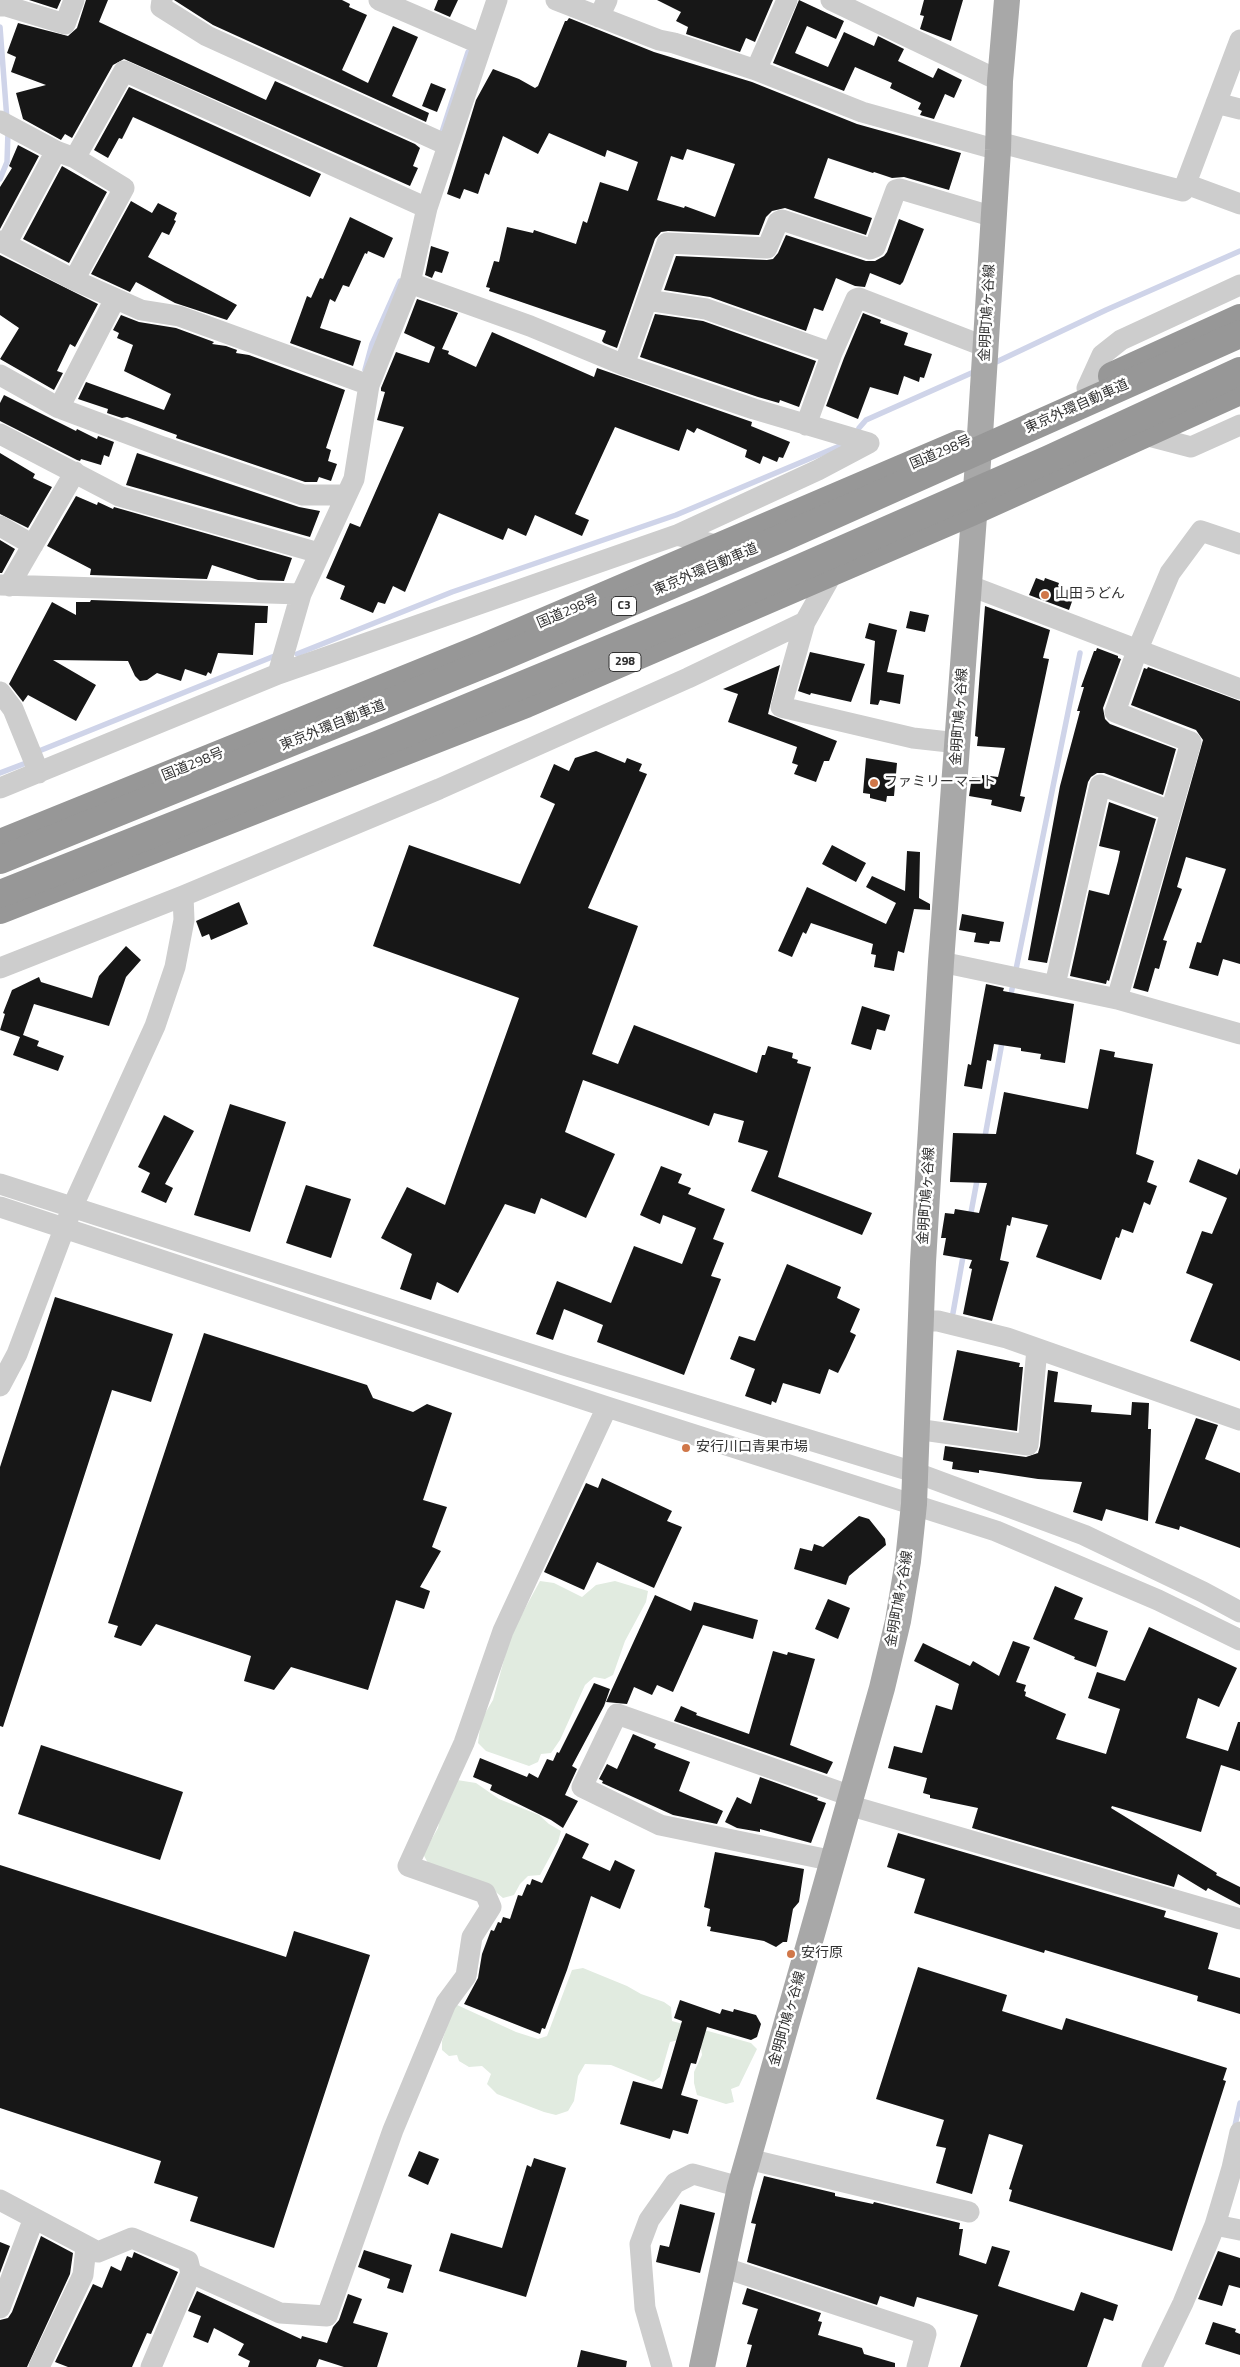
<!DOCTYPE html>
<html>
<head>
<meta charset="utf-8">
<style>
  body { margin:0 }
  canvas { display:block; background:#fff }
</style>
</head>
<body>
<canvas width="1240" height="2367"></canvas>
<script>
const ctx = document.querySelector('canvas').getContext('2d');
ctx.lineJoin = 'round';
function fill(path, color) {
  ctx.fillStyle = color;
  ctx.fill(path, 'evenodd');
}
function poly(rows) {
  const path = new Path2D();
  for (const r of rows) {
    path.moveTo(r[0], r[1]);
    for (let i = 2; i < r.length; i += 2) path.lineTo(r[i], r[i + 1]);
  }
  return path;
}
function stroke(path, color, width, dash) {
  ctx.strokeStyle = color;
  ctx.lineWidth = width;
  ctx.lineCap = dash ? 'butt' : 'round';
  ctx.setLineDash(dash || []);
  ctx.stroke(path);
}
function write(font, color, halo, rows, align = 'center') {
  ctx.font = font + ' "Titillium Web","Noto Sans JP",sans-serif';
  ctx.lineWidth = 5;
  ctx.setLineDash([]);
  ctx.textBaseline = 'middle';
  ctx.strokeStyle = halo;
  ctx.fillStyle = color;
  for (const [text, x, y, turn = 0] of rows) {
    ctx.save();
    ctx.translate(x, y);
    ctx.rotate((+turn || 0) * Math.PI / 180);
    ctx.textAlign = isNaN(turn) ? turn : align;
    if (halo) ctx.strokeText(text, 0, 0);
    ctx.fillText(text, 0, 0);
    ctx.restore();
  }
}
fill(poly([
  [540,1581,554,1583,582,1597,596,1585,615,1581,648,1591,646,1602,625,1641,613,1675,605,1679,594,1677,585,1685,560,1740,551,1753,541,1754,538,1762,529,1766,486,1751,478,1743,481,1720,493,1700,511,1634],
  [457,1780,476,1783,499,1799,539,1815,549,1824,561,1831,558,1842,540,1875,528,1876,520,1884,514,1895,503,1898,491,1888,428,1863,423,1854,438,1828,441,1813],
  [583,1968,627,1986,641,1994,664,2002,671,2007,672,2021,751,2043,757,2049,739,2086,731,2089,734,2102,726,2104,697,2095,694,2083,694,2072,702,2055,701,2048,679,2040,670,2042,660,2077,653,2082,611,2065,585,2064,578,2076,574,2101,568,2111,556,2115,544,2112,497,2094,487,2084,491,2074,482,2066,469,2067,459,2061,457,2055,449,2056,442,2050,442,2041,455,2004,516,2032,538,2039,547,2036,572,1970]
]), '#e1ebe0');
stroke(poly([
  [0,27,7,120],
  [441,135,468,52],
  [0,179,7,162,8,131],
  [992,364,1106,310,1240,251],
  [365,370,372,344,400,281],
  [859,428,866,420,976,371],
  [297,654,452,592,676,515,842,445],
  [39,751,277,655,277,653],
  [0,773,26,763],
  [1010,999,1080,653],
  [984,1142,1003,1037],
  [970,1218,978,1175],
  [953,1313,964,1251],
  [1234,2130,1240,2103]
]), '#cfd4e9', 5.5);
fill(poly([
  [29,0,61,0,57,9],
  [86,0,108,0,99,22,266,100,275,81,415,144,420,148,413,166,418,168,410,186,124,59,113,65,72,138,65,134,61,140,23,119,16,93,46,85,11,72,16,57,7,53,18,23,68,36,77,28],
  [174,0,342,0,350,4,349,7,367,15,342,70,368,83,393,26,418,37,392,96,429,113,426,122,213,25],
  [438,0,458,0,450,17,434,10],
  [657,0,773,0,755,42,746,38,740,52,686,34,688,27,676,21,681,12],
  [799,0,844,21,836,39,807,26,795,53,828,67,844,32,874,46,878,36,904,49,898,61,933,78,938,68,962,80,954,98,945,94,934,119,920,115,922,111,918,109,921,103,890,88,892,83,855,67,844,91,773,63],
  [924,0,963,0,951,41,920,29,924,16,920,15],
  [569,18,654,52,752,82,857,124,961,153,949,190,904,177,892,178,874,172,873,173,828,158,814,198,872,218,866,235,785,208,772,211,766,217,759,235,668,231,661,232,655,239,617,348,604,343,602,341,606,331,489,291,490,288,486,287,494,261,499,262,507,227,533,233,534,230,576,244,583,221,587,223,600,182,628,191,638,162,607,150,605,157,549,133,538,154,503,136,489,175,485,173,478,194,464,189,460,199,447,194,476,100,493,69,519,79,535,88,538,86,565,21,567,21],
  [687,149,735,164,715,217,685,206,684,208,657,200,671,156,683,160],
  [431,83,446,89,437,112,422,106],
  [129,87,321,174,310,197,133,117,122,139,119,138,108,158,94,150],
  [18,145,39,156,0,229,0,187,12,168,9,166],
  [62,166,107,192,69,263,23,239],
  [131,201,152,213,158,203,177,213,174,220,176,221,169,235,162,232,148,257,237,305,227,320,175,303,136,282,130,292,91,274],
  [350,217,393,238,384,258,368,251,367,254,365,253,349,287,343,285,335,302,330,299,320,328,361,341,353,366,290,343,307,296,311,298,320,278,323,279],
  [899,219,924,229,903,282,900,285,870,273,865,287,855,286,836,278,823,311,814,308,806,331,710,297,664,290,676,256,767,260,773,259,778,253,786,235,866,261,875,261,884,256,887,252],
  [431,246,449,252,442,273,435,271,432,278,425,275],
  [0,255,98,304,75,347,70,344,57,371,63,373,54,390,0,359,19,328,0,315],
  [417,299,458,313,442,349,449,351,448,354,476,367,492,332,594,377,597,368,752,422,751,426,790,442,783,458,779,457,777,462,763,456,760,464,745,457,747,450,697,428,694,433,687,429,679,451,615,427,575,514,589,520,582,536,535,515,526,536,508,528,503,540,439,513,405,592,393,586,385,604,378,602,373,613,340,599,345,586,326,578,350,523,360,527,404,427,377,420,385,392,381,391,381,388,396,352,429,363,435,347,404,333],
  [863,313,881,320,880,323,908,333,904,345,932,354,924,378,920,377,919,382,904,376,898,395,870,387,858,419,826,406,844,358],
  [655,314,703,321,816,361,799,407,780,400,779,403,758,397,640,357],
  [121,315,139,322,176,328,214,342,212,344,226,346,237,350,236,353,249,355,345,390,326,448,331,450,328,461,337,464,331,481,319,477,317,482,305,482,176,438,177,435,127,417,122,418,107,413,108,409,78,399,86,382,164,410,171,394,124,371,133,345,117,338,119,333,113,330],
  [4,395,76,431,77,429,97,439,98,436,114,442,109,457,104,455,101,465,81,459,80,461,77,460,0,421,0,403],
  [0,453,35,474,33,478,52,487,28,528,0,514],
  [137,453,299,507,320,511,310,537,126,485],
  [76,496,97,505,98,502,113,509,114,507,292,558,284,581,258,580,212,565,207,579,90,575,91,569,47,546],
  [0,540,15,549,2,573,0,573],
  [1036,578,1044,581,1045,578,1059,583,1058,586,1075,593,1069,610,1029,595],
  [91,600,268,606,267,623,255,623,253,655,218,653,211,674,208,672,206,676,185,669,181,681,157,673,147,680,140,681,135,676,128,661,53,660,96,685,76,721,28,695,23,702,9,684,52,602,76,615,76,602,90,602],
  [985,606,1050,630,1043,658,1049,659,1020,796,1025,797,1021,812,991,805,992,800,969,796,972,777,982,778,982,775,998,777,1005,748,977,746,978,737,975,736],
  [910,611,929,615,925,632,906,628],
  [869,623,897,630,887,672,904,675,900,704,880,700,878,705,870,704,875,641,865,638],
  [1097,648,1118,656,1118,658,1121,659,1103,708,1105,719,1110,724,1176,749,1163,795,1104,773,1097,773,1091,777,1088,782,1047,963,1028,960,1060,786,1080,711,1077,711,1084,687,1081,687,1094,651,1096,651],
  [810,652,865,664,851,702,811,693,810,695,798,691],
  [780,665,768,714,837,741,829,761,824,761,816,782,794,774,798,765,792,763,797,747,728,722,738,694,723,689],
  [1148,667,1240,701,1240,964,1223,959,1218,976,1189,968,1197,942,1201,943,1226,869,1186,857,1177,887,1182,889,1163,940,1167,941,1159,969,1155,968,1148,992,1133,988,1203,740,1196,730,1131,705,1144,668,1147,669],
  [596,751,625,763,627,758,642,764,639,771,647,774,588,908,638,926,592,1054,618,1064,634,1025,757,1073,762,1055,765,1055,768,1046,793,1053,792,1058,798,1060,797,1063,811,1067,778,1177,872,1213,862,1235,751,1191,768,1151,738,1142,744,1121,714,1113,709,1126,583,1080,565,1132,615,1154,586,1218,541,1198,535,1214,505,1204,458,1293,437,1282,431,1300,400,1289,412,1254,381,1238,407,1187,445,1205,519,998,373,946,409,845,520,884,555,804,540,797,554,764,569,771,575,758],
  [866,758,897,763,894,796,887,796,886,802,870,798,870,794,863,793],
  [1109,802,1156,819,1109,981,1107,980,1106,984,1070,976,1089,890,1109,895,1118,861,1120,851,1099,846],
  [832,845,866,863,856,882,822,864],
  [907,851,920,852,919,898,930,904,930,910,914,909,904,953,898,951,894,971,874,967,876,955,871,954,873,944,811,923,806,934,803,932,792,957,778,951,807,887,886,924,896,903,866,887,872,876,905,891],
  [239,902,248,924,211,940,209,934,202,937,196,921],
  [962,914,1004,922,1000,942,990,941,989,944,974,942,976,933,959,930],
  [126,946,141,960,126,977,109,1026,34,1004,23,1035,39,1041,37,1046,64,1056,58,1071,13,1055,20,1037,0,1030,5,1014,3,1013,12,990,39,977,41,982,92,998,99,976],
  [986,984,1004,988,1003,991,1074,1004,1065,1063,1040,1059,1041,1054,1021,1051,1021,1048,994,1044,991,1061,987,1060,982,1089,964,1086,968,1064,971,1065],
  [862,1006,890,1015,885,1031,877,1029,871,1050,851,1044],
  [1100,1049,1115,1052,1114,1057,1153,1064,1136,1154,1154,1161,1147,1182,1157,1186,1150,1205,1144,1202,1133,1233,1122,1229,1119,1238,1116,1237,1101,1280,1036,1257,1048,1225,1012,1217,1010,1226,1007,1225,1000,1260,1009,1262,992,1321,963,1314,972,1269,969,1268,972,1260,943,1255,946,1238,941,1238,945,1213,954,1214,955,1209,979,1213,987,1183,950,1182,953,1133,996,1134,1004,1092,1088,1109],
  [230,1104,286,1122,250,1232,194,1215],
  [164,1115,194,1131,165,1184,173,1188,166,1203,141,1192,150,1173,138,1167],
  [1198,1159,1237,1175,1240,1168,1240,1361,1190,1341,1213,1284,1186,1273,1202,1231,1212,1234,1227,1198,1189,1182],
  [661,1166,682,1174,678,1183,691,1188,688,1194,725,1209,713,1239,724,1243,711,1276,721,1279,684,1375,597,1342,603,1325,564,1309,553,1340,536,1334,557,1281,611,1303,634,1246,682,1264,696,1228,663,1215,660,1224,640,1215],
  [306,1185,351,1199,331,1258,286,1243],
  [787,1264,841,1287,837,1298,860,1309,850,1332,856,1335,846,1357,838,1373,829,1369,820,1394,783,1383,776,1403,772,1401,771,1405,745,1396,755,1369,730,1359,739,1336,755,1341],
  [55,1297,173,1334,151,1402,112,1390,3,1727,0,1726,0,1467],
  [204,1333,367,1385,373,1398,413,1412,427,1404,452,1413,423,1500,447,1507,432,1547,441,1551,420,1587,430,1591,424,1609,396,1600,368,1690,291,1667,274,1690,244,1681,251,1656,156,1624,141,1646,114,1637,118,1626,108,1623],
  [957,1350,1020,1363,1019,1367,1023,1367,1017,1431,943,1420],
  [1048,1370,1058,1372,1054,1402,1092,1405,1091,1412,1131,1415,1132,1402,1149,1403,1148,1429,1151,1429,1148,1521,1106,1509,1102,1521,1073,1512,1082,1482,1038,1479,979,1470,979,1473,952,1469,953,1462,943,1460,945,1446,1026,1457,1038,1453,1040,1446],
  [1196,1418,1218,1425,1205,1459,1240,1473,1240,1548,1180,1526,1179,1530,1155,1523],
  [602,1478,672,1511,667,1521,682,1527,654,1588,597,1562,584,1590,544,1572,586,1483,598,1488],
  [859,1516,869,1519,885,1539,886,1545,849,1576,846,1585,794,1569,800,1548,812,1551,814,1544,823,1547],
  [1055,1586,1083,1598,1074,1619,1108,1631,1096,1667,1074,1659,1075,1657,1033,1639],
  [655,1595,691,1611,694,1602,758,1620,753,1639,703,1625,673,1692,657,1685,652,1695,634,1687,627,1704,606,1702],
  [828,1599,850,1608,838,1639,815,1629],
  [1149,1627,1237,1668,1219,1707,1198,1698,1186,1738,1228,1751,1238,1722,1240,1722,1240,1771,1221,1765,1201,1832,1112,1806,1111,1808,1217,1873,1216,1875,1240,1887,1240,1905,1208,1888,1206,1891,1178,1874,1174,1887,972,1828,978,1808,930,1798,930,1795,923,1793,927,1778,888,1768,894,1746,922,1753,936,1705,952,1710,959,1684,914,1661,923,1643,970,1666,973,1661,999,1676,1013,1641,1030,1647,1016,1682,1026,1685,1024,1691,1026,1692,1025,1696,1066,1714,1056,1739,1106,1754,1120,1709,1088,1698,1097,1672,1125,1681],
  [773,1651,787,1655,788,1652,815,1659,790,1745,833,1762,827,1774,674,1721,681,1706,697,1713,696,1715,749,1734],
  [594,1683,610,1689,604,1706,572,1766,577,1769,565,1795,578,1801,563,1828,551,1820,490,1790,492,1785,473,1777,480,1758,527,1777,529,1773,538,1778,547,1759,553,1761,557,1752,559,1753],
  [633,1734,656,1744,654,1748,690,1762,679,1791,723,1811,717,1824,673,1815,602,1783,603,1781,599,1779,607,1764,617,1769],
  [41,1745,183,1792,160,1860,18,1814],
  [760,1777,818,1798,817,1800,826,1803,811,1843,760,1829,760,1832,737,1828,725,1822,737,1797,751,1804],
  [566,1833,589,1844,582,1858,610,1871,615,1860,635,1870,620,1909,591,1896,567,1970,545,2029,542,2028,540,2034,464,2004,478,1978,482,1954,491,1930,494,1931,498,1922,501,1923,503,1917,510,1919,518,1895,522,1896,527,1884,530,1885,532,1879,542,1883],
  [898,1833,1166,1911,1164,1917,1218,1933,1208,1969,1240,1978,1240,2014,1197,2001,1198,1996,1045,1950,1044,1953,914,1913,925,1879,887,1867],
  [715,1852,804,1869,799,1902,793,1909,787,1942,783,1942,776,1947,764,1941,710,1931,711,1927,707,1926,710,1909,704,1907],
  [0,1865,286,1957,294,1931,370,1955,274,2248,190,2221,198,2197,154,2183,161,2161,0,2108],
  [918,1967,1007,1995,1002,2011,1062,2030,1066,2018,1227,2068,1223,2080,1226,2081,1172,2251,1009,2201,1012,2190,1009,2189,1023,2145,989,2134,972,2194,936,2183,946,2148,936,2146,944,2120,876,2099],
  [680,2000,720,2014,722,2009,733,2012,734,2009,756,2015,761,2024,757,2037,751,2040,707,2027,696,2064,691,2063,681,2095,698,2100,688,2134,673,2130,670,2139,620,2124,633,2081,662,2089,682,2021,674,2018],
  [419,2151,439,2159,428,2185,408,2176],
  [534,2158,566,2168,526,2297,439,2271,451,2233,502,2248,527,2165,531,2167],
  [764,2176,835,2193,835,2196,873,2204,874,2202,960,2223,959,2229,963,2229,959,2255,986,2264,992,2246,1010,2251,998,2286,1074,2311,1081,2292,1118,2305,1113,2321,1104,2318,1087,2367,960,2367,978,2315,917,2297,914,2307,880,2296,877,2305,747,2262,756,2224,751,2223],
  [680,2204,715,2213,700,2273,656,2262,660,2245,669,2247],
  [41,2236,73,2253,70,2274,27,2367,0,2367,0,2320,8,2318,12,2312],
  [0,2242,10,2246,0,2273],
  [364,2250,412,2265,403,2293,387,2288,390,2279,358,2267],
  [1218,2251,1240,2258,1240,2288,1229,2285,1222,2306,1198,2299],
  [134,2252,178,2272,151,2334,147,2333,132,2367,68,2367,55,2362,93,2284,102,2288,111,2266,121,2271,127,2256,132,2258],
  [747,2288,821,2313,818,2321,822,2322,818,2335,862,2348,864,2354,895,2363,895,2367,746,2367,752,2345,747,2344,758,2309,742,2304],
  [197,2291,301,2339,302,2336,327,2343,333,2327,339,2320,348,2294,362,2299,353,2323,388,2333,377,2367,344,2367,319,2359,316,2367,248,2367,250,2361,238,2355,244,2344,214,2328,208,2343,193,2337,201,2316,188,2311],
  [1213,2322,1236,2329,1235,2332,1240,2334,1240,2355,1205,2344],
  [581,2350,627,2361,626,2367,577,2367]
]), '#171717');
stroke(poly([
  [162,0,161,7,207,36,447,145],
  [379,0,481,44],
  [556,0,659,40,674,43,756,70,787,0],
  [831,0,1000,81],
  [0,6,6,6,65,24,74,0],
  [599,17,607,0],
  [756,70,862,112,998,150],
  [1216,103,1240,109],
  [0,121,56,151,75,158,124,188,74,280],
  [998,142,1183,191,1240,40],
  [75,158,124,71,427,208],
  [1186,184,1240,204],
  [0,241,74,280,141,310,179,316,369,385],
  [6,244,56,151],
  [410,283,530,326,624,365,754,409,869,443,818,470,677,535],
  [647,300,706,309,832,353],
  [624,365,667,243,767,248,778,222,782,220,870,249,875,247,896,190,900,189,994,217],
  [0,375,59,408,163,447,303,495,346,495],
  [1087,388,1102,355,1121,340,1240,285],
  [59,408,115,299],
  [806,425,832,353,856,299,859,298,986,347],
  [0,434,119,496,319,553],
  [1145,435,1191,447,1240,425],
  [0,526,33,545],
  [0,585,301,594],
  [968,585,1240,689],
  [9,586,75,472],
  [805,622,781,707,913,738,958,743],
  [278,674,301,594,354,479,369,385,410,283,427,208,497,0],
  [0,692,13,709,39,773],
  [0,788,278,674,677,535,723,547],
  [941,962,1117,999,1240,1034],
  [0,968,183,896,439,789,688,678,805,622,833,572],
  [1055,985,1100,785,1171,811],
  [1117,999,1191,742,1115,712,1137,651,1170,573,1201,531,1240,544],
  [0,1184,564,1365,914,1472,1084,1535,1203,1592,1240,1612],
  [0,1207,607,1407,996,1531,1158,1600,1240,1640],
  [920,1321,938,1321,1007,1338,1240,1420],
  [0,1386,17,1354,72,1208,155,1026,175,967,184,920,183,896],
  [916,1429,1028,1445,1037,1349],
  [848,1805,1240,1919],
  [834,1861,660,1825,582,1787,617,1714,851,1796],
  [748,2159,969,2212],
  [0,2200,98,2252,132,2238,188,2261,191,2273,151,2367],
  [1215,2225,1240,2230],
  [722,2267,926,2334,917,2367],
  [191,2273,280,2313,327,2316,393,2130,446,2003,466,1976,472,1937,491,1907,485,1893,408,1866,464,1743,503,1631,607,1407],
  [0,2308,34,2218],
  [39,2367,83,2275,86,2247],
  [662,2367,645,2308,640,2244,649,2220,675,2183,693,2174,740,2187],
  [1152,2367,1183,2303,1215,2225,1232,2168,1240,2132]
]), '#cdcdcd', 21);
stroke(poly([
  [702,2367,740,2187,882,1688,898,1621,908,1561,914,1504,923,1262,941,962,980,435,998,150,1000,81,1007,0]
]), '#a8a8a8', 26);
stroke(poly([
  [1112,376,1240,318],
  [0,843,482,648,959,444],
  [0,910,526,704,974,511,1240,391]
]), '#979797', 28);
stroke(poly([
  [0,860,497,659,782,538,1240,334],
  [0,894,377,745,709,608,1049,459,1240,371]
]), '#979797', 28);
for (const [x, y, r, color] of [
  [1045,595,5,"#d07749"],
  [874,783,5,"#d07749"],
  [686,1448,5,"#d07749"],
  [791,1954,5,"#d07749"]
]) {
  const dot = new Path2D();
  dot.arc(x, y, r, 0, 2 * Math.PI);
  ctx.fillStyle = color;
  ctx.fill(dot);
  stroke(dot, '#fff', 2);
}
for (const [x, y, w] of [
  [624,606,25],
  [625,662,32]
]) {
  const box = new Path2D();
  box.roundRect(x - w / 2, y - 9.5, w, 19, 4);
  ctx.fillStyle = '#fff';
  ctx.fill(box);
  stroke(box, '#303030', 1);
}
write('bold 12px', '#303030', null, [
  ["C3",624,606],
  ["298",625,662]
]);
write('14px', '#303030', '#fff', [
  ["金明町鳩ヶ谷線",988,313,-87],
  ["東京外環自動車道",1077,407,-24],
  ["国道298号",941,453,-23],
  ["東京外環自動車道",706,570,-23],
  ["国道298号",568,612,-23],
  ["金明町鳩ヶ谷線",960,717,-86],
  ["東京外環自動車道",333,726,-22],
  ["国道298号",193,765,-22],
  ["金明町鳩ヶ谷線",927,1196,-86],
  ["金明町鳩ヶ谷線",900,1599,-80],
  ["金明町鳩ヶ谷線",788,2019,-74]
]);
write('14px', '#303030', '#fff', [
  ["山田うどん",1055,595],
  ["ファミリーマート",884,783],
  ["安行川口青果市場",696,1448],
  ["安行原",801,1954]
], 'left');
</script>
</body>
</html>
